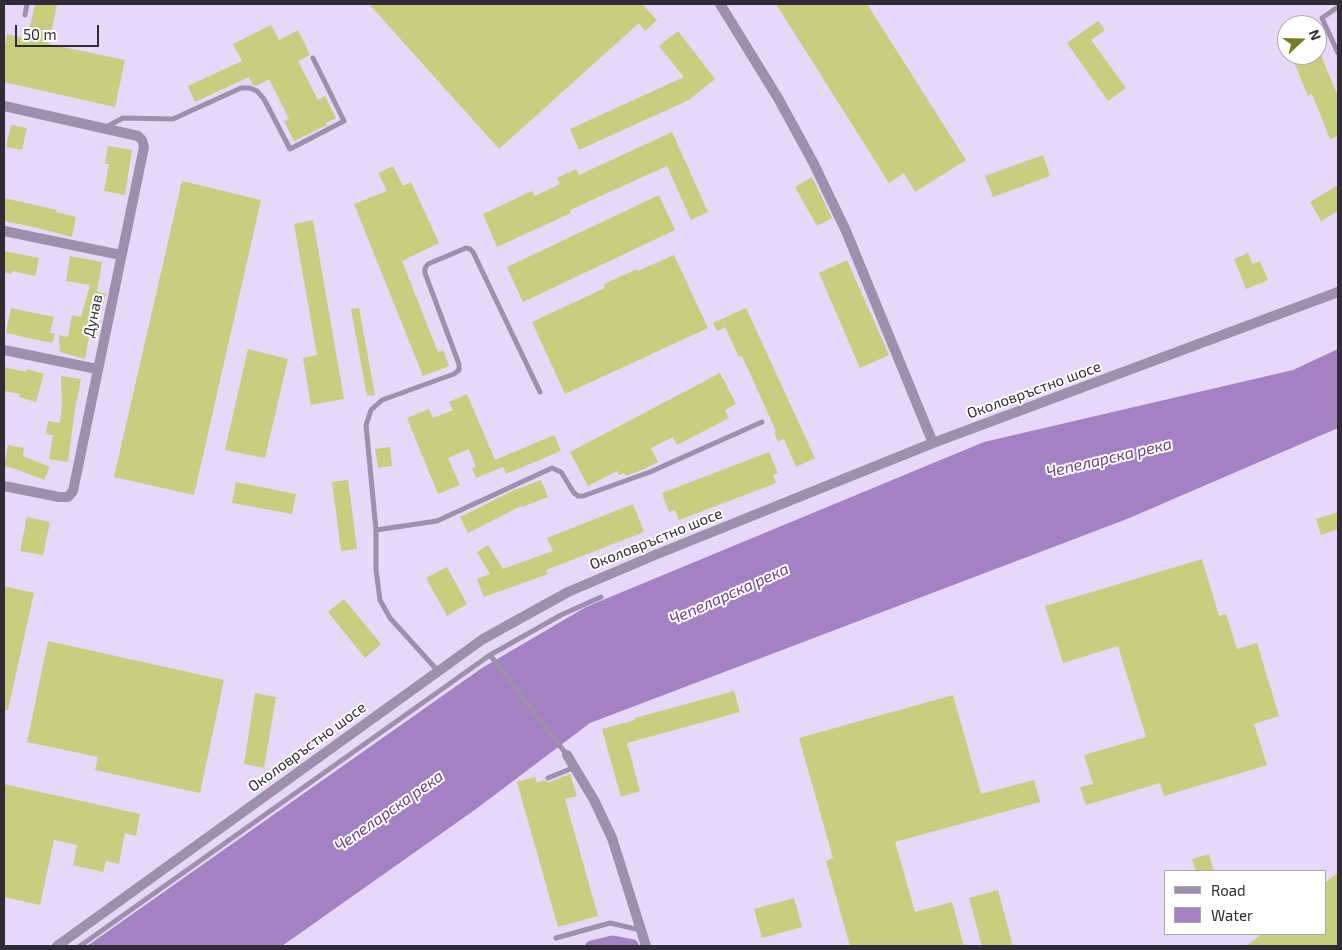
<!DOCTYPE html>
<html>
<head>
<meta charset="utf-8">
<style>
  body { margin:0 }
  #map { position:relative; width:1342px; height:950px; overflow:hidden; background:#e7d7f8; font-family:"Exo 2",sans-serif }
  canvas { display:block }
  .frame { position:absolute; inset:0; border:5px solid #312b37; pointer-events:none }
  .legend { position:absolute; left:1164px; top:870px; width:162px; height:65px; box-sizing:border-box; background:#fff; border:1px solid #adaaaf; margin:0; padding:6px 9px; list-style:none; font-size:15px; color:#312b37 }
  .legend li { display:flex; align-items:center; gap:10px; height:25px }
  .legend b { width:25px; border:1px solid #adaaaf }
  .north { position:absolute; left:1277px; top:15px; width:50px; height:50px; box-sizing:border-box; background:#fff; border:1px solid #adaaaf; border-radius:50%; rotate:69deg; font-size:14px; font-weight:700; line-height:20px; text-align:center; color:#312b37 }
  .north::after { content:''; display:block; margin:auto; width:18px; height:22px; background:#7a7c24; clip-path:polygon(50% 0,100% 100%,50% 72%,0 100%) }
  .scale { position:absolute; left:15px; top:25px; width:84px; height:22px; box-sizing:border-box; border:2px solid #312b37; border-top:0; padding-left:6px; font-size:15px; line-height:18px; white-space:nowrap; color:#312b37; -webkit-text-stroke:4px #fff; paint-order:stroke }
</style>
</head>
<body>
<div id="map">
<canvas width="1342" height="950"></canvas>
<div class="frame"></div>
<ul class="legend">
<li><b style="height:6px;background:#9e90ad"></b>Road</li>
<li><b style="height:14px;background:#a381c3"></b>Water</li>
</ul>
<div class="north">N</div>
<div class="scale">50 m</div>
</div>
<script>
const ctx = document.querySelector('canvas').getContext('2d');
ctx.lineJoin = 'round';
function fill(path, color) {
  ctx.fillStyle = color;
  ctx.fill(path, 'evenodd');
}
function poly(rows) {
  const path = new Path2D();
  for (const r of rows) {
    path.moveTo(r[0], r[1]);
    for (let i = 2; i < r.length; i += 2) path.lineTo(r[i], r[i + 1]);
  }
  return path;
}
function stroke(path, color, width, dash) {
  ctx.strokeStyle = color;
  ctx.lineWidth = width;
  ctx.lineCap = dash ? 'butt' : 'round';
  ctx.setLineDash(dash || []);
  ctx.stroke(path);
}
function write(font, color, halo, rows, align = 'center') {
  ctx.font = font + ' "Exo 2",sans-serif';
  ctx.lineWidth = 4;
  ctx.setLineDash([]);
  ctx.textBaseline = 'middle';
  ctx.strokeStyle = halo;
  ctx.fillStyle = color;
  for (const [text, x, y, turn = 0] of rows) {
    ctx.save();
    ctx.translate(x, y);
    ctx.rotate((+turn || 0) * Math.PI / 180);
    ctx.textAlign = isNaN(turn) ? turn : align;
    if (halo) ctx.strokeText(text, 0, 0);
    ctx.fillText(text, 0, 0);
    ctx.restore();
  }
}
fill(poly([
  [1338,349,1338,428,1127,519,590,723,476,809,282,946,87,946,482,668,586,607,984,442,1293,370]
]), '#a381c3');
stroke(poly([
  [591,946,612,941,633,945]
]), '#a381c3', 11);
fill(poly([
  [35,4,57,4,49,44,125,60,115,107,4,82,4,51,7,34,27,39],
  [369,4,642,4,657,20,645,31,639,23,499,149],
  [776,4,867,4,966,160,915,192,904,173,889,183],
  [1098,21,1105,30,1091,40,1126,88,1108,101,1067,43],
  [271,25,279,40,298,30,310,55,298,61,318,100,325,96,336,118,326,123,327,125,294,141,284,121,289,119,269,79,256,86,253,85,249,77,195,102,188,86,242,61,233,44],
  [678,31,715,79,689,100,579,150,570,129,684,77,659,46],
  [1291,55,1321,55,1338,97,1338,136,1330,139,1312,94,1308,96],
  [11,125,27,128,22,150,6,147],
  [672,132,708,212,691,220,667,166,570,210,571,213,497,247,483,214,532,191,535,196,560,184,557,178,576,169,579,175],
  [108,146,132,150,125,195,104,191,109,164,105,164],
  [1043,155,1050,176,993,197,985,176],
  [393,166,403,186,411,182,439,243,402,261,438,352,443,350,449,366,423,376,354,204,387,191,378,173],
  [812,177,832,218,817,226,795,187],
  [182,181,261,200,194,495,114,477],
  [1338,185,1338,211,1321,221,1310,202],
  [659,195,675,230,523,302,507,267],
  [4,198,57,210,56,212,76,217,72,237,34,227,4,221],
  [313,220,344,399,311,405,303,358,317,355,294,224],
  [4,251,39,258,35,276,12,271,12,274,4,272],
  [1248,253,1253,264,1260,261,1268,280,1246,289,1234,259],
  [674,255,708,328,565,394,532,322,605,288,604,284,637,269,638,271],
  [70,256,102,262,97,291,106,294,102,309,94,307,85,359,60,352,59,335,68,337,72,315,81,317,90,285,66,281],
  [847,260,889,355,860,368,819,273],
  [11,308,54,317,50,333,55,334,52,343,6,333],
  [359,308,375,395,367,396,351,309],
  [746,308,815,458,796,467,784,439,778,442,774,432,776,431,742,356,739,357,725,327,717,331,713,323],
  [248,349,288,359,265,458,225,450],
  [4,367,26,372,27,369,44,374,36,402,19,397,20,394,4,391],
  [720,373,736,404,725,410,729,418,677,445,673,437,651,448,658,462,644,469,626,476,624,473,619,475,617,471,588,486,570,452],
  [61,376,81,379,77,401,76,401,68,462,49,459,53,435,46,434,48,421,60,423,62,404],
  [467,394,495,460,554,435,561,451,506,474,503,467,476,478,472,468,476,467,469,449,448,458,460,485,438,494,407,418,429,409,433,418,453,410,449,402],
  [8,445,24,448,23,456,50,467,44,480,16,469,4,466],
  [390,447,392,466,378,468,375,449],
  [769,452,778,473,773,475,776,483,679,520,675,510,669,512,662,493],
  [348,480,357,549,341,551,332,482],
  [541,480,548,497,522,507,521,506,468,533,460,517,512,491],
  [236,482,296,494,292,514,232,503],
  [633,504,644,532,546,570,548,574,484,597,477,579,490,574,477,552,488,545,503,569,553,551,547,538],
  [1338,512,1338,529,1321,535,1316,519],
  [27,517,50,522,43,555,20,551],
  [1202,559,1219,616,1226,614,1237,649,1257,643,1279,716,1254,724,1267,765,1164,796,1160,783,1086,805,1080,787,1093,784,1084,755,1146,737,1118,646,1063,663,1045,606],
  [447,567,467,604,447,616,426,578],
  [4,586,34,593,8,710,4,710],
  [344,599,381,644,365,658,328,612],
  [48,641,224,680,200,793,95,770,98,757,27,742],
  [734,691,740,712,627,743,640,791,621,797,602,729,635,720,635,718],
  [255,693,276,697,264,768,244,764],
  [953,695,981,794,1034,780,1040,802,895,842,915,912,952,902,964,946,850,946,826,861,833,858,799,738],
  [570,774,577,796,565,799,598,916,558,927,517,782,535,777,537,783,544,780,549,782],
  [4,784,140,814,136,836,125,833,119,864,106,861,103,872,73,865,77,845,54,840,40,905,4,897],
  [1209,854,1214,871,1196,871,1192,859],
  [1338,872,1338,944,1335,946,1246,946,1262,934,1326,934,1326,882],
  [998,890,1013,946,982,946,969,898],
  [794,898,802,927,762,938,754,909]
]), '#c9cd7e');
stroke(poly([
  [1338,7,1322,18,1338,53],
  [25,15,27,4],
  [106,127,123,118,173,119,241,88,250,88,257,91,264,99,290,149,344,121,313,58],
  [376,530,437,521,552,468,561,472,574,493,578,496,583,496,650,472,762,422],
  [490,655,567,755],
  [438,671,390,618,380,600,376,570,376,530,366,425,371,410,382,400,454,374,459,370,459,364,425,273,425,268,428,264,466,248,470,249,473,252,540,392],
  [548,778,575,767],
  [556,938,610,923,640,930],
  [80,946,490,655,561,615,601,597]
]), '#9e90ad', 5);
stroke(poly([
  [720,4,778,98,814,164,846,231,933,443],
  [4,106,138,136,142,140,144,147,73,491,68,497,59,497,4,486],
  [4,231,121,255],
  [4,350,97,369],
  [567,755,594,800,612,838,646,946],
  [57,946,483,639,568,592,655,555,933,443,1338,292]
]), '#9e90ad', 10);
write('15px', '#312b37', '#fff', [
  ["Дунав",93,316,-78],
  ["Околовръстно шосе",1034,390,-20],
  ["Околовръстно шосе",656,539,-22],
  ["Околовръстно шосе",307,747,-36]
]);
write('italic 16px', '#6a3e8e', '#fff', [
  ["Чепеларска река",1109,458,-13],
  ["Чепеларска река",729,594,-24],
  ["Чепеларска река",389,811,-35]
]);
</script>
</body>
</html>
